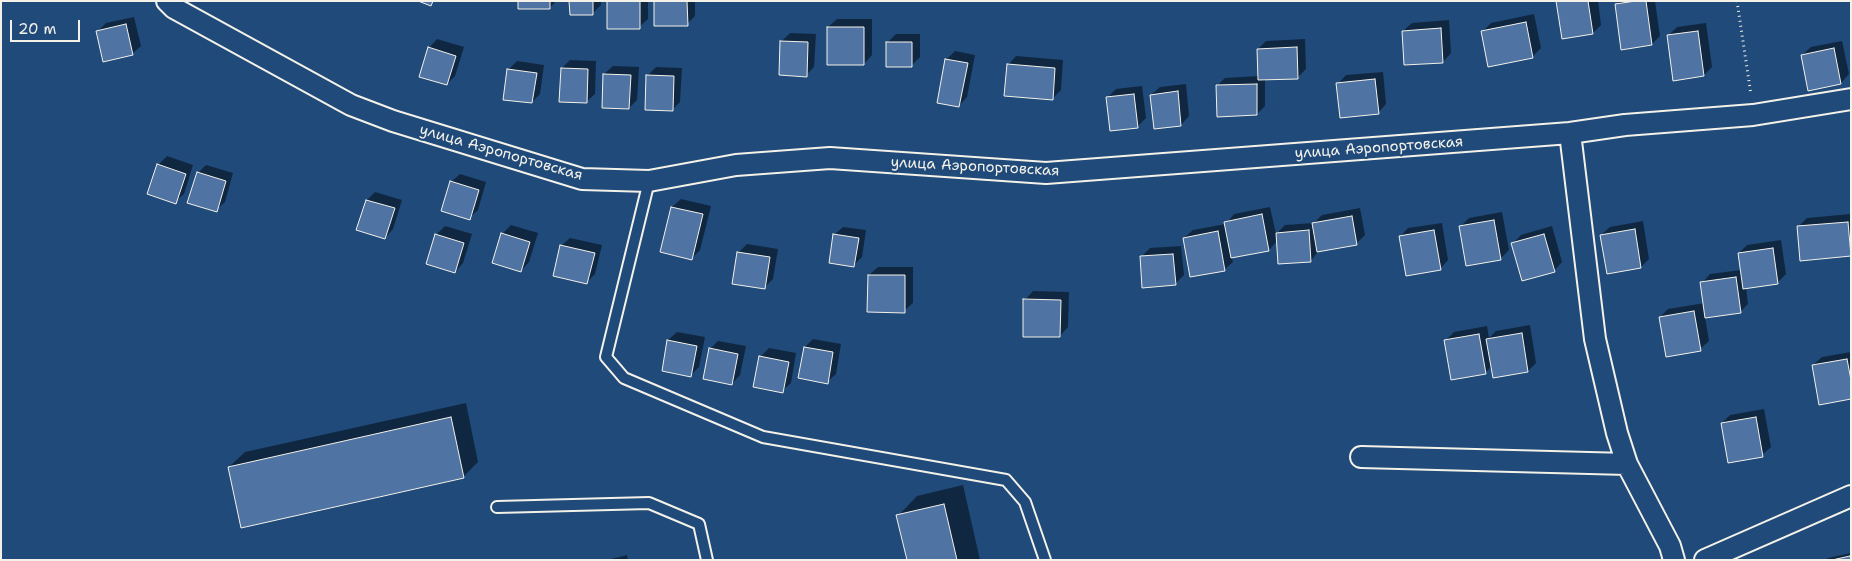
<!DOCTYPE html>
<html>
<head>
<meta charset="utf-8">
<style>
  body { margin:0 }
  #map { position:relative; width:1852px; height:561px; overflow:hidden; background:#1f4a7a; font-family:"Shantell Sans",sans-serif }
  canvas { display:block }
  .frame { position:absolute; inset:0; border:2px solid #f4f1e8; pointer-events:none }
  .scale { position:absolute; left:10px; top:20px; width:70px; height:22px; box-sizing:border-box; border:2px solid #f4f1e8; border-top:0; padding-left:6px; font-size:15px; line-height:18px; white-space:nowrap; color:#f4f1e8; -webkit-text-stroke:4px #1f4a7a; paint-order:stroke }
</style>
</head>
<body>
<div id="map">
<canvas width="1852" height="561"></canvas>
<div class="frame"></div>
<div class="scale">20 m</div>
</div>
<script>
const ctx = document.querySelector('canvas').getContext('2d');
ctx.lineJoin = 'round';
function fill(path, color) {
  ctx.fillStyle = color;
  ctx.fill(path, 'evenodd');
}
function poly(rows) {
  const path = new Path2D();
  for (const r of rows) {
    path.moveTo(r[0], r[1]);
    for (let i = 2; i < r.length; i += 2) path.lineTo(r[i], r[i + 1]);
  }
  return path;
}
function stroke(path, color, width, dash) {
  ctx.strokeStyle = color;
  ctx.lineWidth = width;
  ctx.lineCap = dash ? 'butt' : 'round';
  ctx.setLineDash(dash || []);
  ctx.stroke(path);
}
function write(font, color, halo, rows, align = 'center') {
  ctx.font = font + ' "Shantell Sans",sans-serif';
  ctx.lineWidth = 4.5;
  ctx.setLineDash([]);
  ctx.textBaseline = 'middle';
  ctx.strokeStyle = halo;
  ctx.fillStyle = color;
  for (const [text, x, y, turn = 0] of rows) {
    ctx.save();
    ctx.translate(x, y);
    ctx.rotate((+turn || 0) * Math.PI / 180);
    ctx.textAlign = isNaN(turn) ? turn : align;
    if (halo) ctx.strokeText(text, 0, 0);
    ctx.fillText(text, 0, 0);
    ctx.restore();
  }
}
fill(poly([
  [519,1,556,1,550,8],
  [570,1,601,1,601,5,593,13],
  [608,1,648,1,648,19,639,27],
  [655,1,695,1,695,16,687,24],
  [1557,1,1598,1,1601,25,1593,33],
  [1620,1,1655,1,1660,36,1652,44,1622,49,1616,5],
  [1534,14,1541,48,1532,57,1482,32,1491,23],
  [134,17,141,46,132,54,98,31,106,23],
  [837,19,872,19,872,55,864,64,828,27],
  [1449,20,1451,53,1443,62,1403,31,1412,23],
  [1706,23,1712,67,1704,75,1674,79,1668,36,1677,27],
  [790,33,816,34,814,67,806,75,782,41],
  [896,34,920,34,920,57,911,66,888,42],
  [437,39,464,47,455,76,447,84,429,48],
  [1305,39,1306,69,1298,77,1265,78,1265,106,1257,114,1217,86,1225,78,1259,76,1258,49,1266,41],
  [1842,41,1849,74,1841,83,1809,89,1802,55,1811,47],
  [955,51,975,55,967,97,959,106,946,60],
  [1016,56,1063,60,1061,90,1052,99,1008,65],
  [570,60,596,61,595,94,586,102,562,68],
  [517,61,544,65,540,94,532,102,508,70],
  [613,66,639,67,637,100,629,108,604,74],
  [656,67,682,68,680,102,672,110,647,76],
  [1383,72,1386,104,1378,113,1338,84,1346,75],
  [1186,84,1189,116,1181,125,1151,95,1160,87],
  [1142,86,1146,118,1137,127,1108,97,1116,89],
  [167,156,193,165,184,194,175,202,158,165],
  [206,165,233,173,225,202,216,210,198,173],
  [460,174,486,182,478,210,469,218,451,182],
  [375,192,402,200,393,229,385,238,367,200],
  [681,199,711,206,700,250,692,258,662,251,672,207],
  [1270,207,1276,234,1285,225,1314,223,1322,215,1360,208,1365,235,1356,244,1319,250,1311,261,1279,263,1277,241,1269,250,1232,257,1233,262,1224,270,1184,238,1193,230,1226,224,1234,214],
  [1502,212,1509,250,1500,259,1460,227,1469,218],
  [1851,214,1851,255,1799,226,1807,218],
  [1643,221,1649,259,1641,267,1608,273,1601,235,1610,227],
  [1442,223,1448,260,1440,269,1400,237,1408,228],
  [511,225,538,233,529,262,521,271,502,234],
  [445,226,472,234,463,263,455,272,428,263,437,234],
  [1552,226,1562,262,1554,271,1513,243,1521,235],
  [843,227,866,230,862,257,854,265,834,235],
  [570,238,602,245,595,274,587,282,561,246],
  [1781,240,1786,274,1777,283,1746,287,1748,304,1740,312,1705,317,1709,341,1700,349,1660,317,1668,309,1705,303,1702,283,1710,274,1741,270,1739,253,1747,245],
  [747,244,778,249,773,279,764,288,738,253],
  [1181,246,1184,275,1175,284,1141,257,1150,248],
  [878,267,913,267,913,303,904,311,869,275],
  [1033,291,1069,292,1068,327,1060,336,1025,300],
  [1530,325,1536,363,1528,371,1494,377,1492,366,1485,373,1445,341,1454,332,1487,326,1489,338,1496,331],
  [677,332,705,337,699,367,691,375,668,340],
  [813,339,841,344,836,374,827,382,805,347],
  [718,341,746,346,740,375,732,384,710,349],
  [769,348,796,353,791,383,782,391,760,357],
  [1851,352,1851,398,1813,365,1822,357],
  [466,403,478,462,463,477,229,467,245,452],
  [1764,409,1771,447,1762,455,1722,423,1730,415],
  [963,485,980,560,908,560,898,516,917,496],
  [1851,553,1851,560,1826,560,1828,558],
  [627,555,628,560,607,560]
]), '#0007');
const building = poly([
  [418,1,433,1,431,6,418,1],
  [518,1,550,1,550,9,518,9,518,1],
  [569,1,593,1,593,15,570,15,569,1],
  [607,1,640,1,640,29,607,29,607,1],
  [654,1,687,1,688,26,654,26,654,1],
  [1556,1,1588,1,1593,34,1562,39,1556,1],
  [1636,1,1646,1,1652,45,1621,50,1615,4,1636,1],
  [1526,22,1533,58,1488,67,1481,31,1526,22],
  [126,24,133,55,103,62,96,31,126,24],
  [827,27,864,27,864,65,827,65,827,27],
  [1441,28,1443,63,1404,65,1402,31,1441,28],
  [1698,31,1704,76,1673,81,1667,35,1698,31],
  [780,41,808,42,807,77,779,75,780,41],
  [886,42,912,42,912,67,886,67,886,42],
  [428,47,456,56,447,85,419,77,428,47],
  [1297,47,1298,79,1258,80,1257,49,1297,47],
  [1834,48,1841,84,1808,91,1801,55,1834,48],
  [945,59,968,63,959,107,937,103,945,59],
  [1007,64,1055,68,1053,100,1004,96,1007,64],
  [561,68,588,69,587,103,559,102,561,68],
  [507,69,537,73,532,103,503,100,507,69],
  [603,74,631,75,629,109,602,108,603,74],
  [646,75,674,76,673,111,645,110,646,75],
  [1375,79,1379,114,1340,118,1336,83,1375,79],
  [1257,84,1257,115,1217,117,1216,85,1257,84],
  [1178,91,1181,126,1154,129,1150,95,1178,91],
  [1134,94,1138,128,1110,131,1106,97,1134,94],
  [157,164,186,174,176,204,147,194,157,164],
  [197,172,226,181,217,212,187,203,197,172],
  [450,181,479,190,470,220,441,211,450,181],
  [366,200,395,208,385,239,356,230,366,200],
  [671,207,703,214,692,260,660,252,671,207],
  [1262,214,1269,251,1231,258,1224,222,1262,214],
  [1352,216,1357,245,1317,252,1312,223,1352,216],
  [1494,220,1501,260,1466,266,1459,226,1494,220],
  [1848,222,1851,256,1800,261,1797,226,1848,222],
  [1635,229,1641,268,1607,274,1600,235,1635,229],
  [1309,230,1311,262,1278,264,1276,233,1309,230],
  [1434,230,1441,270,1406,276,1399,236,1434,230],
  [1218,231,1225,271,1190,277,1183,238,1218,231],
  [501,233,530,242,521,272,492,263,501,233],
  [435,234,464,243,455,273,426,264,435,234],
  [833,234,859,238,854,267,829,263,833,234],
  [1544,234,1555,272,1522,281,1511,243,1544,234],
  [560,245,595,253,587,284,553,276,560,245],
  [1773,248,1778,284,1743,289,1738,253,1773,248],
  [737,252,770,257,765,289,732,284,737,252],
  [1173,254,1176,285,1142,288,1140,256,1173,254],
  [868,275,905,275,905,313,867,312,868,275],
  [1736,277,1741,313,1705,318,1700,282,1736,277],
  [1023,299,1061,300,1060,337,1023,337,1023,299],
  [1694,311,1701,351,1666,357,1659,317,1694,311],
  [1522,333,1528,372,1493,378,1486,339,1522,333],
  [1479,334,1486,374,1451,380,1444,340,1479,334],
  [667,340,697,346,691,377,662,371,667,340],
  [804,347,833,352,828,384,798,378,804,347],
  [709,348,738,354,732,385,703,379,709,348],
  [759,356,789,362,783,393,753,387,759,356],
  [1847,359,1851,380,1851,399,1819,405,1812,365,1847,359],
  [451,417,464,478,241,528,228,467,451,417],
  [1756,417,1763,457,1728,463,1721,423,1756,417],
  [944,504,957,560,907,560,896,515,944,504],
  [1850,556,1851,560,1832,560,1850,556]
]);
fill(building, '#4f74a3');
stroke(building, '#f4f1e8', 1);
const service = poly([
  [649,181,606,357,624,378,763,437,1006,480,1025,502,1045,560],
  [497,507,649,503,699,524,707,560]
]);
const minor = poly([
  [167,1,174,8,351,105,393,121,582,179,649,181,736,165,830,158,1046,173,1570,133,1625,125,1753,115,1851,99],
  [1570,133,1595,339,1617,433,1627,464,1670,546,1674,560],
  [1361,457,1627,464],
  [1705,560,1851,496]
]);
stroke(service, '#f4f1e8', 14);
stroke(minor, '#f4f1e8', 24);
stroke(poly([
  [1737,1,1751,95]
]), '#f4f1e8', 3, [1, 4]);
stroke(service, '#1f4a7a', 10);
stroke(minor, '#1f4a7a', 20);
write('15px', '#f4f1e8', '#1f4a7a', [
  ["улица Аэропортовская",1379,148,-4],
  ["улица Аэропортовская",501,153,16],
  ["улица Аэропортовская",975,167,3]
]);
</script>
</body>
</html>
